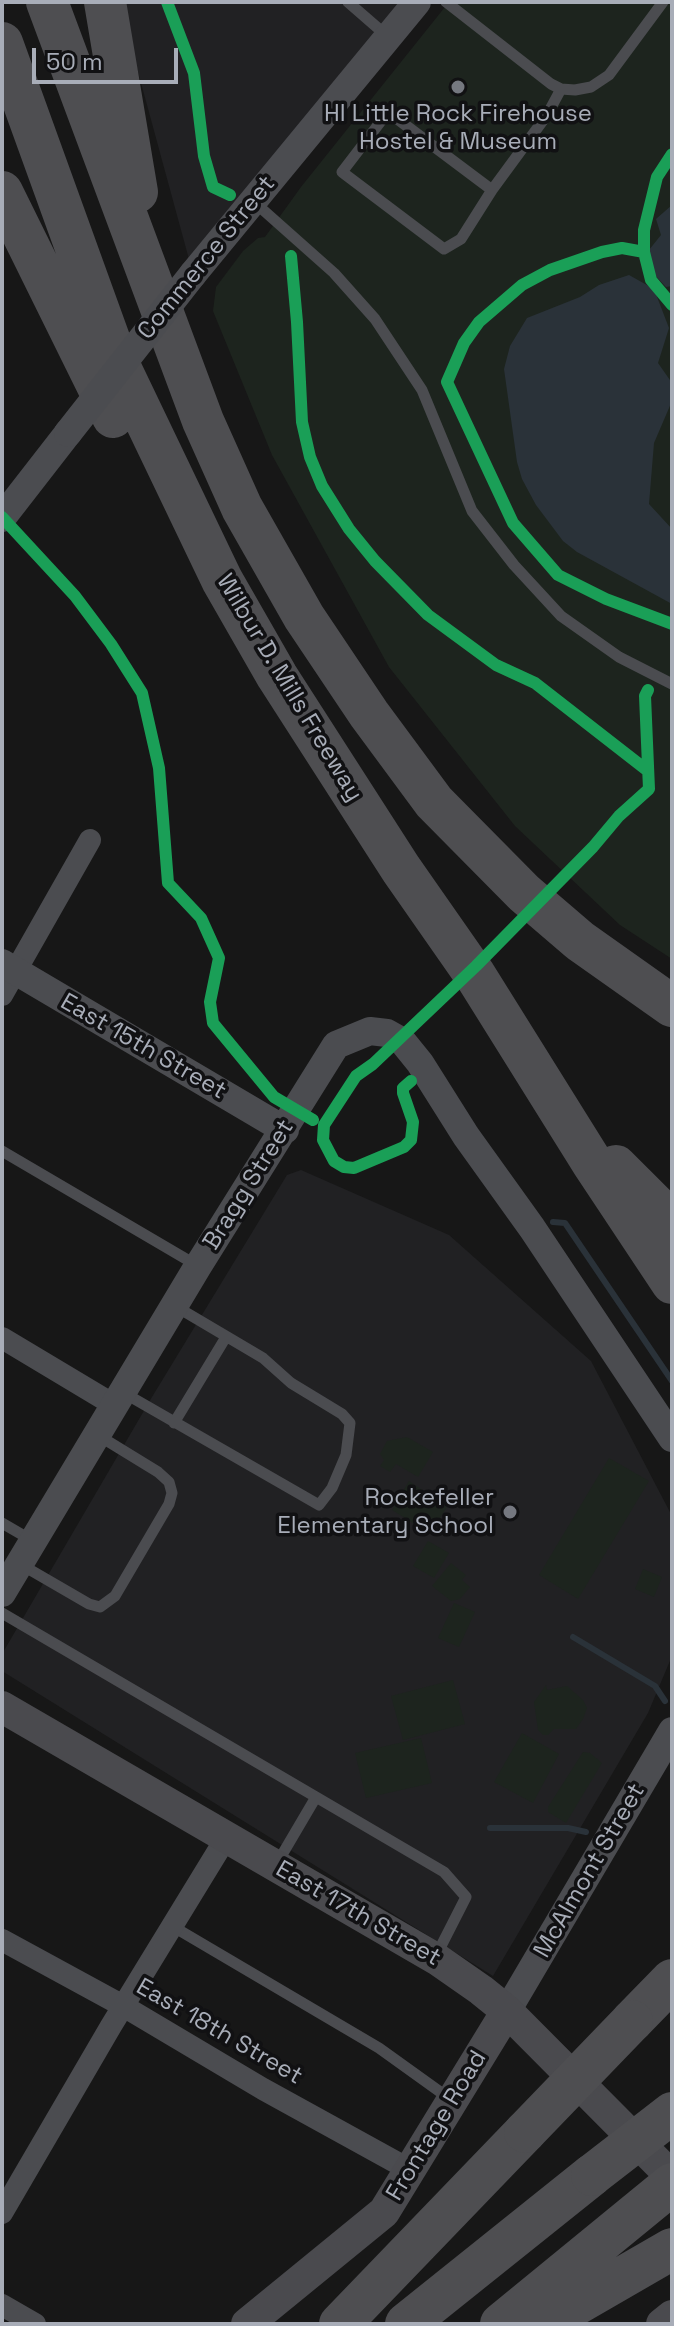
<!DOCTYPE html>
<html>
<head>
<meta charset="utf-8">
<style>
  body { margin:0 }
  #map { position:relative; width:674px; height:2326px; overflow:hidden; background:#171717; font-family:"Space Grotesk",sans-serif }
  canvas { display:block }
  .frame { position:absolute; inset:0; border:4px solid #a8adb8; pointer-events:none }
  .scale { position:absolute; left:32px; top:48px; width:146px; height:36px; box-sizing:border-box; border:4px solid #a8adb8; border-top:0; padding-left:10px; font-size:24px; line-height:28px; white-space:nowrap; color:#a8adb8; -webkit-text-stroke:6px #111113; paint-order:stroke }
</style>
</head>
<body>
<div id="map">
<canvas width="674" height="2326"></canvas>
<div class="frame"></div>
<div class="scale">50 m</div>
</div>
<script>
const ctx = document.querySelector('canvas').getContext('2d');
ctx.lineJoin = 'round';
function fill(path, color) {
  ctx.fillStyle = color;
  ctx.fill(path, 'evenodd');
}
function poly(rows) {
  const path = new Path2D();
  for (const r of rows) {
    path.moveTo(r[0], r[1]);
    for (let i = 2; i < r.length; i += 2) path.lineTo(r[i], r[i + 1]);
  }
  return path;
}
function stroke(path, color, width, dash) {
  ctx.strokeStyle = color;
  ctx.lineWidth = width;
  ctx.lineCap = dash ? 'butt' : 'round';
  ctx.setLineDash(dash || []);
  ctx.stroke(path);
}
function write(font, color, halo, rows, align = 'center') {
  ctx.font = font + ' "Space Grotesk",sans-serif';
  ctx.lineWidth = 7;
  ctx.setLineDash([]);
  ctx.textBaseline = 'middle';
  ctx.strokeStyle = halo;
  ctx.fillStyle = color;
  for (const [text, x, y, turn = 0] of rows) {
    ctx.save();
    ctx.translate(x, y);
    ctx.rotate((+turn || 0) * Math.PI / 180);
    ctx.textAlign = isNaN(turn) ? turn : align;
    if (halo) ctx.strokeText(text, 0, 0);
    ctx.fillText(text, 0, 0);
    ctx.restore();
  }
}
fill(poly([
  [119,2,421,2,193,274],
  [301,1170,449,1235,591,1361,672,1516,672,1656,648,1713,493,1976,2,1671,2,1654,152,1397,287,1175]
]), '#212123');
fill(poly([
  [449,2,672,2,672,959,620,925,515,826,389,667,272,455,213,311,216,287,243,251,258,238,265,237,301,187],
  [407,1437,433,1452,418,1477,396,1464,390,1472,380,1466,384,1460,380,1454,387,1441],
  [609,1458,649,1481,578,1599,539,1575],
  [409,1481,447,1507,436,1524,424,1530,392,1510],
  [428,1541,449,1553,434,1578,413,1566],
  [451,1563,466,1575,462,1580,470,1587,460,1599,451,1601,432,1586],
  [643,1569,662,1577,654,1597,635,1589],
  [454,1603,475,1612,459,1647,438,1638],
  [453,1680,465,1724,403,1740,391,1696],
  [546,1685,547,1690,567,1686,583,1700,587,1708,583,1719,576,1729,554,1729,548,1735,543,1735,538,1730,534,1702],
  [522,1733,559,1754,533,1803,494,1782],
  [421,1738,432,1783,366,1798,355,1753],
  [583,1752,590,1753,602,1763,566,1823,548,1812,548,1807]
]), '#1d241e');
fill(poly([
  [672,205,672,286,666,287,653,273,649,250,661,235,656,219],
  [629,275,654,289,669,328,658,363,672,383,672,401,654,443,649,504,672,529,672,604,577,552,563,541,536,505,522,479,517,462,504,369,510,346,527,318,580,297,599,285]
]), '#2a3239');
stroke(poly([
  [553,1222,565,1223,672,1381],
  [573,1637,655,1686,665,1701],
  [490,1828,568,1828,586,1832]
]), '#2a3239', 6);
stroke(poly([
  [348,2,387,36],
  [446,2,551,84,561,89,575,90,591,87,609,75,663,2],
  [492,190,388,112,342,172,444,249,461,239,492,190,547,115,561,89],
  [253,201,334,273,375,319,422,390,472,511,514,565,561,616,619,657,672,684],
  [2,1151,198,1266],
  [124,1393,319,1505,332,1488,346,1455,350,1423,342,1414,291,1383,263,1358,175,1306],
  [174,1423,226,1337],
  [2,1523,33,1541],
  [20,1564,89,1604,100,1607,115,1596,169,1504,172,1493,169,1482,158,1472,96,1434],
  [2,1613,444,1872,466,1897,437,1954],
  [276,1865,316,1797],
  [172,1926,379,2048,450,2099]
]), '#4b4c50', 11);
stroke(poly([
  [2,995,90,840],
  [2,1338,114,1405],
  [2,1940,125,2007,263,2089,410,2170],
  [2,2213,111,2026,226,1838],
  [2,2305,35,2324]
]), '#4b4c50', 22);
stroke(poly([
  [193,274,417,2],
  [2,518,68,433],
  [2,963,285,1130],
  [2,1593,198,1266,336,1045,370,1031,387,1033,403,1042,420,1063,466,1136,532,1228,672,1438],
  [507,2011,672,1731]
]), '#4b4c50', 28);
stroke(poly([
  [2,1707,438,1960,481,1990,507,2011,672,2177],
  [247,2324,384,2212,507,2011],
  [662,2324,672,2316]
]), '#4a4a4e', 32);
stroke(poly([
  [47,2,203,421,242,508,304,617,369,714,434,802,524,893,580,941,672,1006],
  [105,2,137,192],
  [2,43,117,361,222,580,277,676,401,869,475,975,593,1164,672,1283],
  [2,192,113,417],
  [616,1166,672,1222],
  [632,2021,672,1980],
  [340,2324,525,2132],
  [406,2324,592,2175],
  [501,2324,672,2184],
  [542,2324,672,2249]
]), '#4e4e51', 42);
stroke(poly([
  [68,433,193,274]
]), '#4b4c50', 28);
stroke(poly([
  [525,2132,632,2021],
  [592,2175,672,2113]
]), '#4e4e51', 42);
stroke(poly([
  [167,2,194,73,204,156,213,187,230,195],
  [672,154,657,177,644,230,644,252,651,280,672,305],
  [644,252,622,248,602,252,550,270,522,285,479,322,464,343,447,382,513,523,558,575,606,599,672,624],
  [291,256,297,322,302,422,310,457,322,486,349,529,375,561,428,615,496,665,535,683,648,771],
  [2,517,75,596,111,644,142,693,159,768,168,883,201,918,219,958,210,1002,213,1023,274,1097,313,1120],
  [411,1081,403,1088,403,1093,413,1122,411,1140,404,1147,354,1168,344,1167,334,1161,323,1140,324,1125,356,1076,373,1064,476,966,593,847,619,816,649,789,645,696,648,690]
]), '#1a9f57', 12);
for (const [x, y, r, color] of [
  [458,87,8,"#757880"],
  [510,1512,8,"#757880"]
]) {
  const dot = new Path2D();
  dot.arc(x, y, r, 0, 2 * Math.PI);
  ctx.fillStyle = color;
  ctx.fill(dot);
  stroke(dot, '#111113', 3);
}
write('24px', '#a8adb8', '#111113', [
  ["HI Little Rock Firehouse",458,114],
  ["Hostel & Museum",458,142],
  ["Rockefeller",494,1498,"right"],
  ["Elementary School",494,1526,"right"]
]);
write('24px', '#a8adb8', '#111113', [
  ["Commerce Street",207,258,-51],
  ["Wilbur D. Mills Freeway",289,688,59],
  ["East 15th Street",143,1047,30],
  ["Bragg Street",249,1185,-58],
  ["McAlmont Street",590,1871,-60],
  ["East 17th Street",358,1914,30],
  ["East 18th Street",219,2032,30],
  ["Frontage Road",437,2126,-59]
]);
</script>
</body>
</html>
